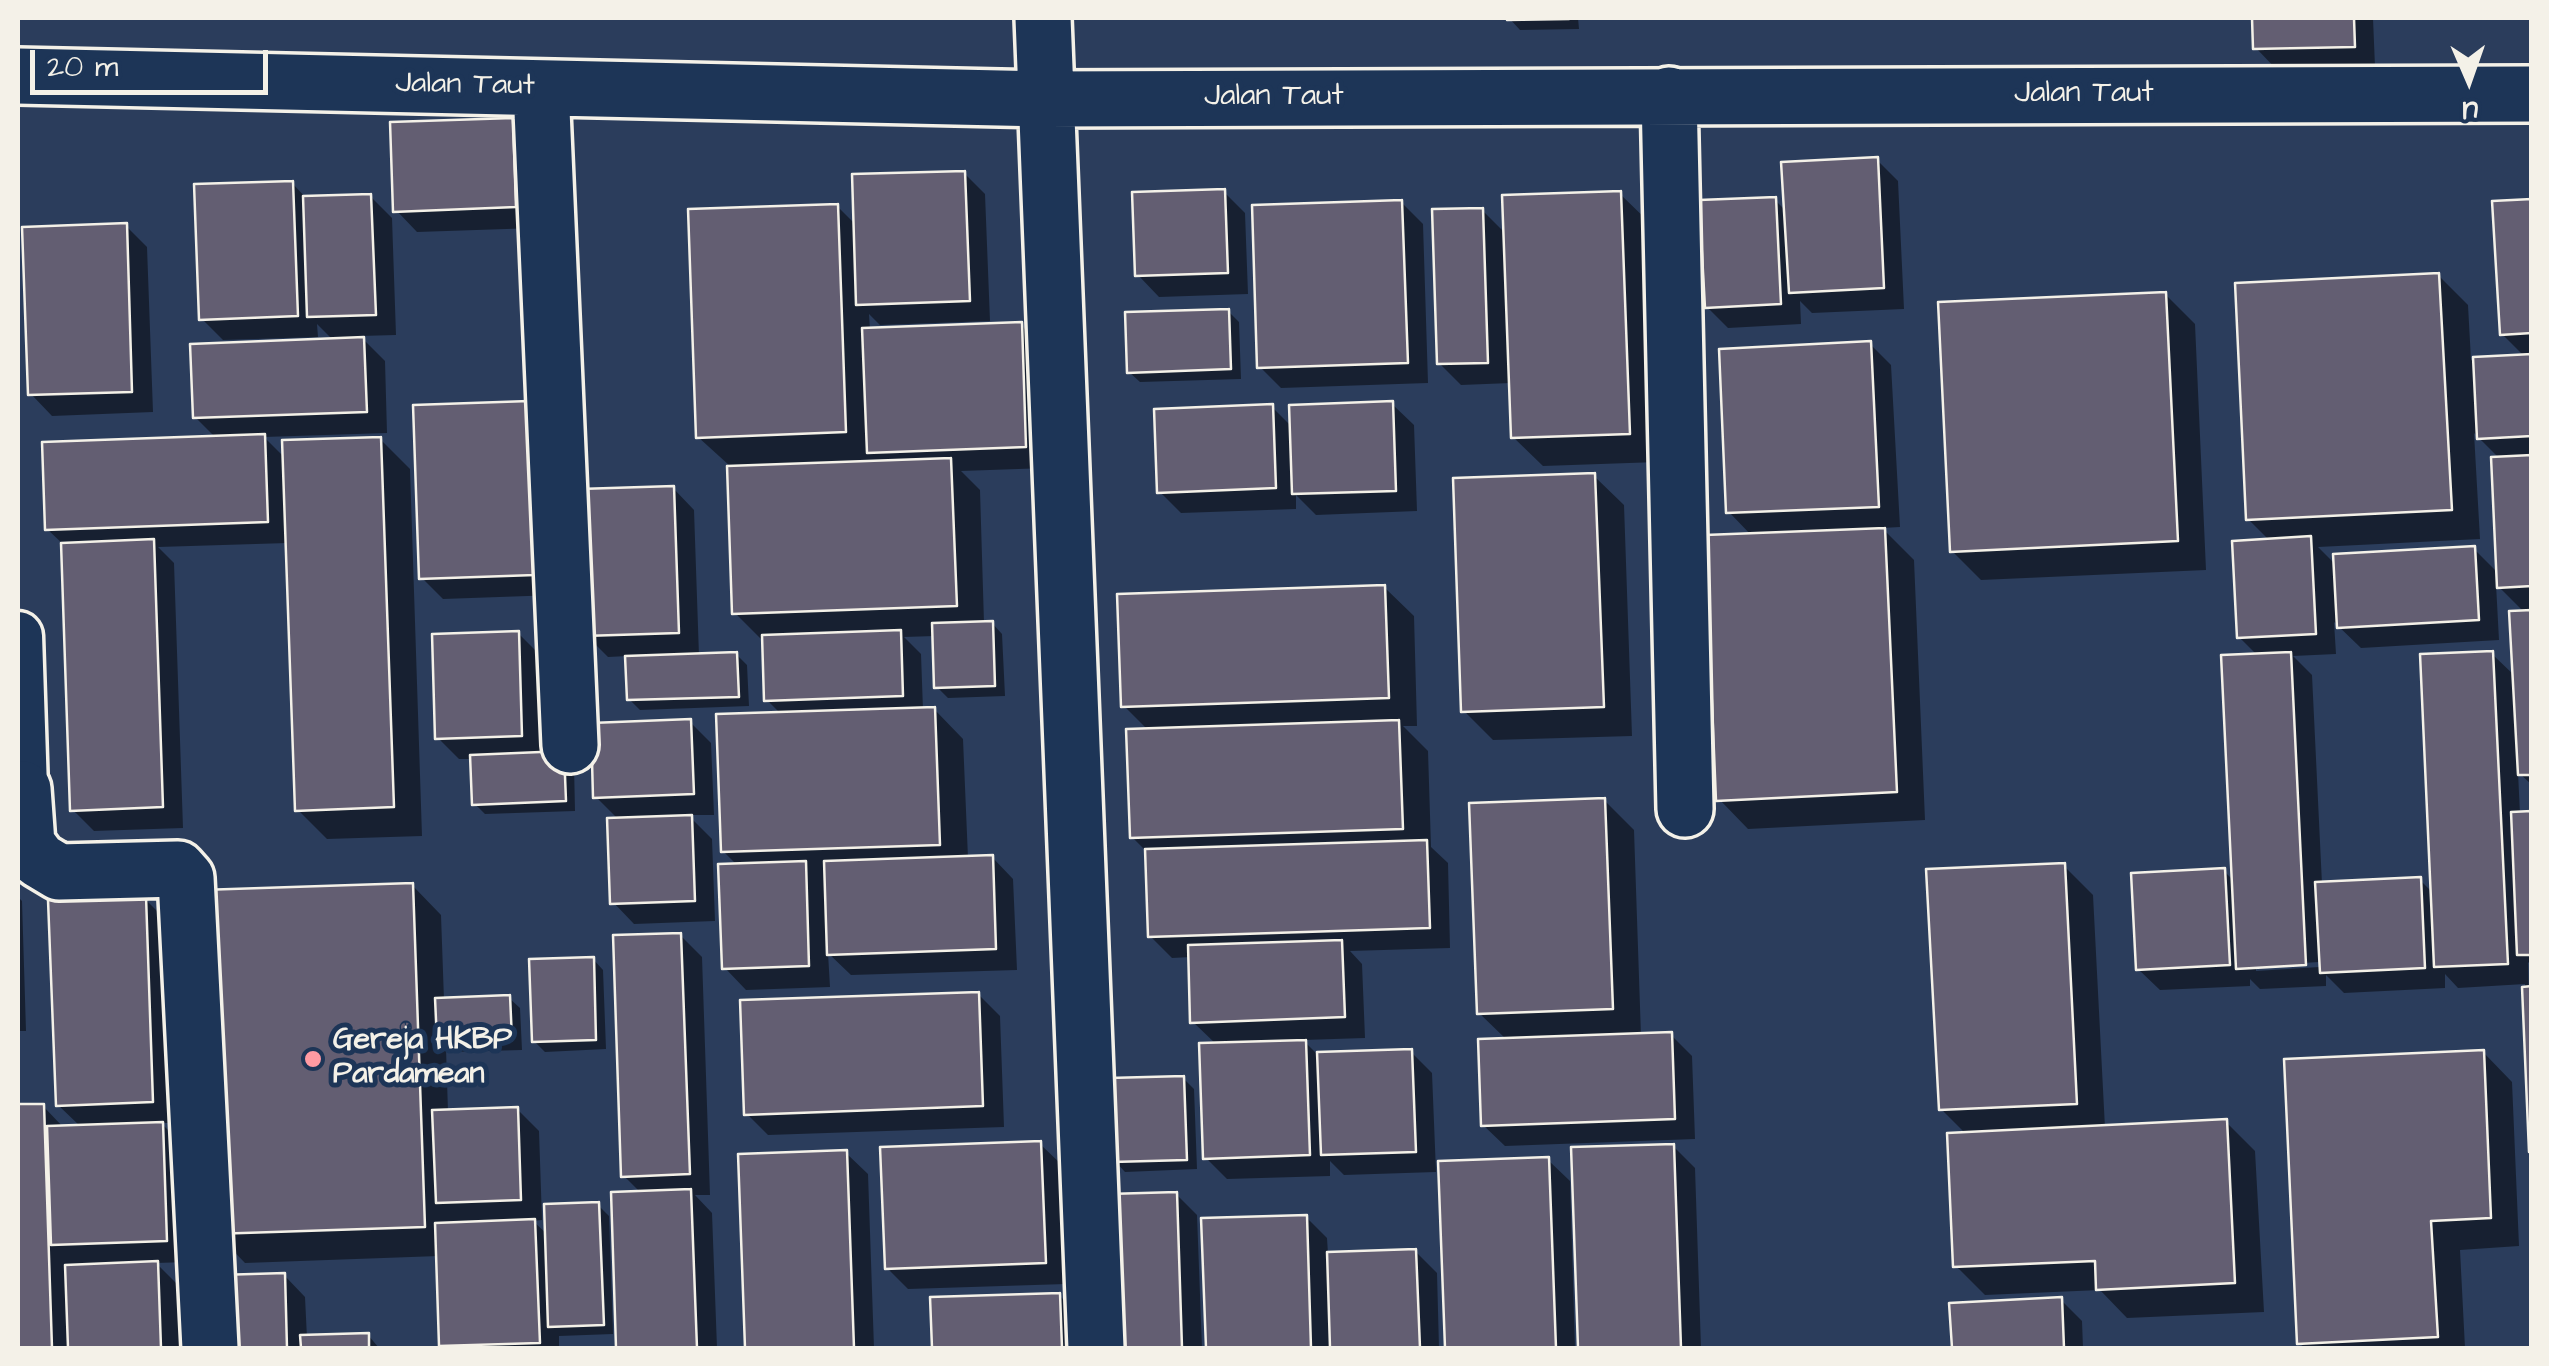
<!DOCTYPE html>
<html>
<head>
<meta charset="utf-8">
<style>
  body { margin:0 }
  #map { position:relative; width:2549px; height:1366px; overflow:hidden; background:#2b3d5c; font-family:"Architects Daughter",sans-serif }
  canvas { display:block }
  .frame { position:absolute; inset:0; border:20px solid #f4f1e8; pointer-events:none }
  .north { position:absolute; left:2419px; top:30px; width:100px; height:100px; -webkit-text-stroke:8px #1d3557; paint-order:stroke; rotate:178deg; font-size:28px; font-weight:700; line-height:40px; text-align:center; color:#f4f1e8 }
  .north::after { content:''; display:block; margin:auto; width:35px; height:45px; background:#f4f1e8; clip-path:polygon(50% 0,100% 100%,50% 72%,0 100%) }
  .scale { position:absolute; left:30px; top:50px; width:238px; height:45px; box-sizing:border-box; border:5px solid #f4f1e8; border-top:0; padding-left:12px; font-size:30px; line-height:35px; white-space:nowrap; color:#f4f1e8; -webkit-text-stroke:8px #1d3557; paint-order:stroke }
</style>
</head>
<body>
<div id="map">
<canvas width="2549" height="1366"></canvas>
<div class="frame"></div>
<div class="north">U</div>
<div class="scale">20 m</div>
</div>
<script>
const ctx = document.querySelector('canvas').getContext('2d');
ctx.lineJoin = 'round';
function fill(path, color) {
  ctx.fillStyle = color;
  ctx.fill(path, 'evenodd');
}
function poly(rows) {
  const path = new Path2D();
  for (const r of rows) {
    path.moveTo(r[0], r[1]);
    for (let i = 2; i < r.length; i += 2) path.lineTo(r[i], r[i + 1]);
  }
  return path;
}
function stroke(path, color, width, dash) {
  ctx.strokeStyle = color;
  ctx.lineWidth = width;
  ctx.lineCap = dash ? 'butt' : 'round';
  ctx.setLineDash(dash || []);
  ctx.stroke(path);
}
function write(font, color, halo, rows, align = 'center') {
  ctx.font = font + ' "Architects Daughter",sans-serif';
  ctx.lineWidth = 10;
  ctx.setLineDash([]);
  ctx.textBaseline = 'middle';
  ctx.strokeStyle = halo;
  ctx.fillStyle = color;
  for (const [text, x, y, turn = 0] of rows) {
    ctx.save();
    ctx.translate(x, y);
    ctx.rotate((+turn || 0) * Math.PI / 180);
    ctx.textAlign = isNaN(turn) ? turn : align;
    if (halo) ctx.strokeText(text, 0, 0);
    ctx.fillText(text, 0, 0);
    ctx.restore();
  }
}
fill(poly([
  [1578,18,1579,29,1520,30,1509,18],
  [2255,18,2373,18,2375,67,2277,70,2256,48],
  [512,120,533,142,536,228,417,232,396,210],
  [1877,160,1898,181,1904,309,1812,313,1800,301,1801,324,1728,328,1707,307,1775,200,1787,212],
  [964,173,985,194,990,321,880,325,869,314,870,330,1021,325,1042,346,1047,468,961,471,980,490,984,623,992,623,1002,634,1005,696,948,698,937,687,935,636,904,637,921,654,923,710,934,709,963,739,968,858,992,857,1013,879,1017,970,851,975,828,953,830,987,746,990,725,968,738,866,723,851,782,715,767,700,765,643,735,613,730,466,698,437,837,206,856,225],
  [292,183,307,199,370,196,392,218,396,335,360,336,385,361,387,433,264,437,285,458,380,439,410,469,422,836,327,839,298,810,288,543,158,547,174,563,183,828,94,831,73,810,64,545,47,529,216,438,195,417,334,341,317,324,318,337,223,340,201,318],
  [1224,192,1245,213,1248,294,1159,297,1138,275],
  [1620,194,1650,223,1658,462,1543,466,1513,437,1511,383,1461,385,1439,363,1482,210,1506,234],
  [1401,202,1423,224,1428,383,1281,388,1260,367],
  [2532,202,2532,785,2518,772,2520,814,2532,814,2532,966,2528,962,2532,1141,2525,984,2458,988,2445,974,2445,988,2344,993,2326,975,2326,986,2260,989,2250,979,2250,986,2160,990,2138,969,2224,871,2235,882,2258,656,2239,637,2270,541,2248,519,2438,275,2468,305,2471,360,2525,357,2502,334],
  [2474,433,2500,459,2498,573,2474,549,2336,565,2318,547,2480,539],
  [2496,584,2525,613,2515,676,2492,654,2433,893,2420,880,2322,884,2312,675,2293,656,2336,654,2334,622,2361,648,2499,640],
  [2319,962,2319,967,2256,971,2256,966],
  [126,226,147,247,153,412,52,416,31,394],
  [2165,294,2195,324,2206,570,1981,580,1952,551],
  [1228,311,1239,322,1241,379,1140,382,1129,372],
  [1870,344,1891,365,1900,527,1882,528,1914,560,1925,820,1748,829,1719,799,1752,536,1729,512],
  [1392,404,1414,425,1417,511,1316,515,1296,495,1296,509,1181,513,1160,492,1272,407,1292,427],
  [416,408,556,595,443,599,422,578],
  [1594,476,1624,505,1632,736,1493,740,1464,711],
  [673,488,694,510,699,656,736,654,747,665,749,706,640,710,629,699,628,656,608,657,586,635],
  [1384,587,1414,616,1417,726,1403,726,1428,751,1431,847,1448,863,1450,948,1350,951,1362,964,1365,1038,1303,1040,1318,1055,1411,1052,1432,1073,1436,1172,1344,1175,1330,1161,1330,1176,1227,1179,1206,1158,1217,1045,1193,1022,1191,957,1172,958,1150,936,1147,852,1132,837,1149,731,1124,706],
  [518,633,539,654,543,755,574,765,575,811,485,814,474,803,473,759,459,759,438,738],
  [690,722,711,743,714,815,688,815,712,839,715,921,634,924,613,902,619,820,596,797],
  [1604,800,1634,830,1641,1036,1671,1035,1692,1056,1695,1139,1505,1146,1483,1125,1507,1040,1479,1013],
  [2064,866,2093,895,2105,1128,2226,1122,2255,1151,2264,1312,2127,1318,2100,1290,1985,1295,1956,1266,1967,1135,1941,1109],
  [412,885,441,915,444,1000,509,998,520,1008,522,1050,450,1052,446,1048,448,1112,517,1109,539,1131,542,1220,533,1221,548,1235,598,1205,609,1216,613,1334,559,1336,559,1348,445,1348,439,1256,245,1263,216,1233],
  [18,897,22,901,26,1031,18,1031],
  [145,899,166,920,174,1123,161,1123,184,1146,188,1262,156,1263,178,1285,180,1348,18,1348,18,1107,43,1106,64,1128,81,1127,58,1105],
  [680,935,702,957,710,1195,695,1195,712,1213,717,1348,619,1348,614,1194,641,1193,624,1176],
  [593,959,603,970,606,1049,545,1052,534,1041],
  [978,994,1000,1016,1004,1127,768,1135,747,1114],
  [2483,1052,2512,1082,2519,1246,2460,1250,2465,1348,2305,1348,2299,1343],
  [1183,1078,1194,1089,1197,1169,1125,1172,1115,1161],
  [1040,1144,1062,1165,1066,1284,908,1289,887,1268],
  [1673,1146,1695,1168,1701,1348,1581,1348,1574,1150],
  [846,1153,868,1174,874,1348,747,1348,740,1157],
  [1548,1160,1570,1181,1575,1348,1447,1348,1441,1164],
  [1176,1194,1197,1215,1202,1348,1116,1348],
  [1306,1217,1327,1238,1328,1254,1415,1251,1437,1273,1439,1348,1208,1348,1204,1221],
  [284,1275,305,1297,307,1338,368,1335,379,1348,224,1348],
  [1059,1295,1080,1317,1081,1348,935,1348,933,1300],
  [2061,1300,2082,1321,2083,1348,1954,1348,1952,1305]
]), '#0007');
const building = poly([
  [1507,18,1569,18,1569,19,1507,20,1507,18],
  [2252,18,2354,18,2355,47,2253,49,2252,18],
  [513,118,516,207,393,212,390,122,513,118],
  [1878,157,1884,288,1789,293,1781,162,1878,157],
  [965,171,970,301,856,305,852,174,965,171],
  [293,181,298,316,199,320,194,184,293,181],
  [1225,189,1228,273,1135,276,1132,192,1225,189],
  [1621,191,1630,434,1511,438,1502,195,1621,191],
  [371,194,376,315,307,317,303,196,371,194],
  [1776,197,1781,304,1705,308,1699,200,1776,197],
  [2532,199,2532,333,2500,335,2492,201,2532,199],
  [1402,200,1408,363,1257,368,1252,205,1402,200],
  [838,204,846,432,696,438,688,209,838,204],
  [1483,208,1488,363,1437,364,1432,209,1483,208],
  [127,223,132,392,28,395,22,227,127,223],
  [2439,273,2452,510,2246,520,2235,283,2439,273],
  [2166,292,2178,541,1950,552,1938,302,2166,292],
  [1229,309,1231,369,1127,373,1125,312,1229,309],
  [1022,322,1026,447,867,453,862,328,1022,322],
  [364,337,367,412,193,418,190,344,364,337],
  [1871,341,1879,507,1726,513,1719,349,1871,341],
  [2532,354,2532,436,2477,439,2473,357,2532,354],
  [529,401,535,575,419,579,413,405,529,401],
  [1393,401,1396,491,1292,494,1289,405,1393,401],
  [1273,404,1276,488,1157,493,1154,409,1273,404],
  [265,434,268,522,45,530,42,442,265,434],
  [381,437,394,807,295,811,282,440,381,437],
  [2532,455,2532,586,2497,588,2491,457,2532,455],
  [951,458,957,606,732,614,727,466,951,458],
  [1595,473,1604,707,1461,712,1453,478,1595,473],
  [674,486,679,633,584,636,579,489,674,486],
  [1885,528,1897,792,1716,801,1705,535,1885,528],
  [2311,536,2316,634,2237,638,2232,541,2311,536],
  [154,539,163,807,70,811,61,543,154,539],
  [2475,546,2479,620,2337,628,2333,554,2475,546],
  [1385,585,1389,698,1121,707,1117,594,1385,585],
  [2532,610,2532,775,2518,775,2509,611,2532,610],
  [993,621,995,686,934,688,932,623,993,621],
  [901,630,903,696,764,701,762,635,901,630],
  [519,631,522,736,435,739,432,634,519,631],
  [2493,651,2508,964,2434,967,2420,654,2493,651],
  [737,652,739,697,627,700,625,656,737,652],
  [2291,652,2306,965,2236,969,2221,655,2291,652],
  [935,707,940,845,721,852,716,714,935,707],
  [691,719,694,794,593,798,591,723,691,719],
  [1399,720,1403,829,1130,838,1126,729,1399,720],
  [564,751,566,801,472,805,470,755,564,751],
  [1605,798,1613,1009,1477,1014,1469,803,1605,798],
  [2532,811,2532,955,2517,955,2511,812,2532,811],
  [692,815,695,901,610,904,607,818,692,815],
  [1427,840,1430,928,1148,937,1145,849,1427,840],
  [993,855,996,949,827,955,824,861,993,855],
  [806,861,809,966,722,969,718,864,806,861],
  [2065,863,2077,1104,1939,1110,1926,869,2065,863],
  [2225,868,2230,965,2136,970,2131,873,2225,868],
  [2421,877,2425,968,2320,973,2315,882,2421,877],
  [413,883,425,1227,213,1234,201,890,413,883],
  [146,896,153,1102,56,1106,48,900,146,896],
  [681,933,690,1174,621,1177,613,935,681,933],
  [1342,940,1345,1017,1190,1023,1188,945,1342,940],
  [594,957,596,1040,532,1042,529,959,594,957],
  [2532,986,2532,1152,2529,1152,2522,987,2532,986],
  [979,992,983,1106,744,1115,740,1000,979,992],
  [510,995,512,1040,437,1042,435,998,510,995],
  [1672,1032,1675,1119,1481,1126,1478,1039,1672,1032],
  [1306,1040,1310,1155,1203,1159,1199,1043,1306,1040],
  [1412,1049,1416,1152,1321,1155,1317,1052,1412,1049],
  [2484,1050,2491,1218,2431,1221,2438,1337,2297,1344,2284,1059,2484,1050],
  [1184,1076,1187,1160,1112,1162,1109,1078,1184,1076],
  [18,1104,44,1104,52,1348,18,1348,18,1104],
  [518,1107,521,1200,436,1203,432,1110,518,1107],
  [2227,1119,2235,1283,2096,1290,2095,1261,1953,1267,1947,1133,2227,1119],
  [163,1122,167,1241,51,1245,47,1126,163,1122],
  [1041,1141,1046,1263,885,1269,880,1147,1041,1141],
  [1674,1144,1681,1348,1578,1348,1571,1147,1674,1144],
  [847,1150,854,1348,745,1348,738,1154,847,1150],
  [1549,1157,1556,1348,1445,1348,1438,1161,1549,1157],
  [691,1189,697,1348,616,1348,611,1192,691,1189],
  [1177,1192,1182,1348,1113,1348,1108,1194,1177,1192],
  [599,1202,604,1325,548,1327,544,1204,599,1202],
  [1307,1215,1311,1348,1206,1348,1201,1218,1307,1215],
  [535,1219,540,1343,439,1346,435,1223,535,1219],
  [1416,1249,1420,1348,1330,1348,1327,1252,1416,1249],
  [158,1261,161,1348,68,1348,65,1265,158,1261],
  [285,1273,287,1348,221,1348,219,1275,285,1273],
  [1060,1293,1062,1348,932,1348,930,1297,1060,1293],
  [2062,1297,2064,1348,1952,1348,1949,1303,2062,1297],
  [369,1333,369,1348,301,1348,300,1335,369,1333]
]);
fill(building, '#635e72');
stroke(building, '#f4f1e8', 2.5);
const lane = poly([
  [18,636,23,789]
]);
const street = poly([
  [1043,18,1096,1348],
  [18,76,1045,99,2532,94],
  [541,88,570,745],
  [1669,95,1685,809],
  [23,789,27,844,39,860,59,872,178,869,186,878,210,1348]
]);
stroke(lane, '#f4f1e8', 55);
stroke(street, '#f4f1e8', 62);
stroke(lane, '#1d3557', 48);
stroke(street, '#1d3557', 55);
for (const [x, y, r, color] of [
  [313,1059,10,"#ff9aa2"]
]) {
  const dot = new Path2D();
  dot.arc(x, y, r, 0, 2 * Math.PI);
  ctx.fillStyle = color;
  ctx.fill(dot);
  stroke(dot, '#1d3557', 4);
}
write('30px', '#f4f1e8', '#1d3557', [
  ["Jalan Taut",465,86,1],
  ["Jalan Taut",2084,95],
  ["Jalan Taut",1274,98]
]);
write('bold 30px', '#f4f1e8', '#1d3557', [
  ["Gereja HKBP",333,1042],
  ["Pardamean",333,1076]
], 'left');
</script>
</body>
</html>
